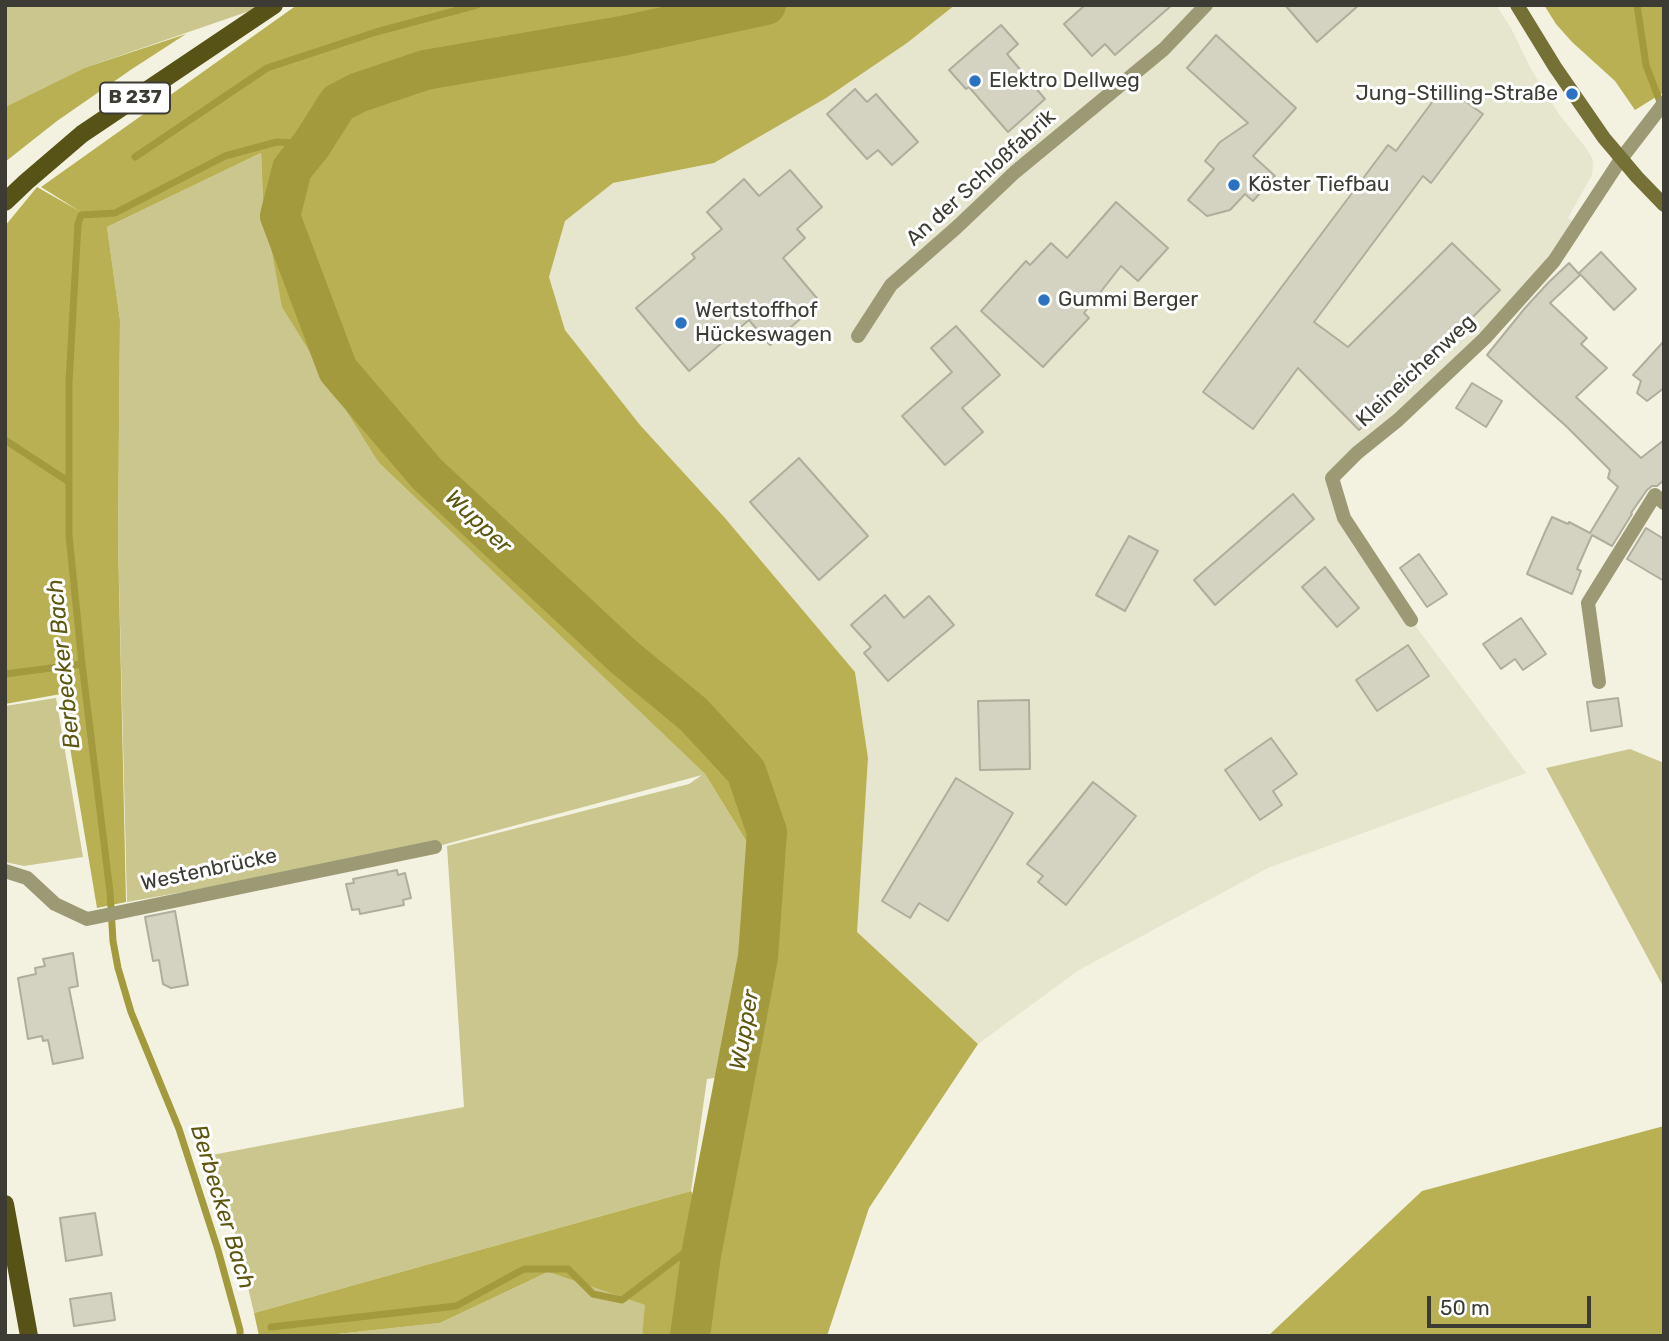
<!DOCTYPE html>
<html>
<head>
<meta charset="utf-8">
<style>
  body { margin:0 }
  #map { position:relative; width:1669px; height:1341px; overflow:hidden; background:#f3f2e0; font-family:Rubik,sans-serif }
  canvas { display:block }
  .frame { position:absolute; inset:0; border:7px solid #3c3c35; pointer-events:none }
  .scale { position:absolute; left:1427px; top:1296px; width:164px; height:32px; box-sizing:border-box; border:4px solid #3c3c35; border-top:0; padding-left:9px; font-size:21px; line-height:24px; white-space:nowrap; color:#3c3c35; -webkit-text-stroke:5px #fff; paint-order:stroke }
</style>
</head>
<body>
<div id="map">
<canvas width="1669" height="1341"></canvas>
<div class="frame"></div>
<div class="scale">50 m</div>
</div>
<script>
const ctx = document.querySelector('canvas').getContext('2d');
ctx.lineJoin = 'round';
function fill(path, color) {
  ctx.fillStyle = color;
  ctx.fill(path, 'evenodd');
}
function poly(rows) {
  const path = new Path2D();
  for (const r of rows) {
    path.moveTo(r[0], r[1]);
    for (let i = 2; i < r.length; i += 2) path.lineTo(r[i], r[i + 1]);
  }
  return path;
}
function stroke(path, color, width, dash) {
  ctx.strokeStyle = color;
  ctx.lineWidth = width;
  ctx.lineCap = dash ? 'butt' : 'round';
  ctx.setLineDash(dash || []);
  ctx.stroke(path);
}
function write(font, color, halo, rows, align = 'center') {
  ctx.font = font + ' Rubik,sans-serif';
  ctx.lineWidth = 6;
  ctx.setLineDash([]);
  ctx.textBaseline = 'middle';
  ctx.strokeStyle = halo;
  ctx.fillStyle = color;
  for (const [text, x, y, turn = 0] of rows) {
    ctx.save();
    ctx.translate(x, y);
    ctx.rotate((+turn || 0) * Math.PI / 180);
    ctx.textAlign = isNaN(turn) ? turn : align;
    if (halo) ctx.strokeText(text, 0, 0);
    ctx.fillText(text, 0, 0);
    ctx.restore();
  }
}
fill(poly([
  [955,5,1496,5,1511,28,1531,69,1548,97,1561,117,1586,148,1592,158,1593,165,1592,175,1568,218,1580,224,1554,261,1332,479,1344,518,1411,620,1526,773,1268,868,1079,970,978,1044,856,932,868,758,855,672,725,518,640,425,565,330,549,277,565,221,613,183,714,163,907,43]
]), '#e6e5cd');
fill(poly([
  [5,5,267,5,84,68,5,107],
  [261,153,263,202,379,463,705,774,753,852,727,1076,707,1079,691,1191,254,1313,233,1224,212,1155,464,1107,447,846,689,784,702,775,435,847,127,902,118,541,120,320,107,227],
  [56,698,83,857,24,866,5,862,5,706],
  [1630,749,1664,763,1664,988,1546,768],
  [548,1272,646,1305,642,1336,318,1336,440,1323]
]), '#cac68d');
fill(poly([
  [297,5,955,5,907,43,826,98,714,163,613,183,565,221,549,277,565,330,640,425,725,518,855,672,868,758,857,932,978,1044,869,1208,827,1336,707,1336,727,1076,753,852,705,774,379,463,282,307,263,202,261,153,107,227,120,320,118,541,126,902,97,908,61,694,5,704,5,226,37,187,81,212,41,187],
  [1544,5,1664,5,1664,92,1635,110,1615,81,1572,42,1556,24],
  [186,34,132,69,57,121,5,162,5,107,84,68],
  [1664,1126,1664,1336,1268,1336,1422,1191],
  [691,1191,711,1229,700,1336,642,1336,645,1305,548,1272,440,1323,318,1336,259,1336,254,1313]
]), '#b8b053');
stroke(poly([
  [1637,5,1646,65,1662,107],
  [135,157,267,68,376,32,477,5],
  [5,440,69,482],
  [5,674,82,664],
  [271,1327,456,1306,524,1269,568,1269,593,1294,622,1300,684,1253,701,1255],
  [240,1336,240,1330,218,1250,179,1129,131,1012,118,968,113,941,110,892,82,664,69,535,69,382,78,224,81,215,115,213,225,156,277,142,312,144]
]), '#a29a3c', 7);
stroke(poly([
  [690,1336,701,1255,758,957,767,832,746,771,693,714,624,657,427,474,338,370,280,216,292,169,312,144,338,103,357,93,425,70,622,36,766,5]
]), '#a29a3c', 40);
const building = poly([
  [1085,5,1172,5,1115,55,1105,44,1092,56,1064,24,1085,5],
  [1285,5,1359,5,1317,42,1285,5],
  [1001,25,1018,44,1007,54,1045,99,1008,132,969,87,966,89,949,70,1001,25],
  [1216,35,1296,108,1253,156,1275,176,1253,201,1245,194,1230,210,1207,216,1188,200,1214,169,1205,161,1220,142,1248,123,1187,68,1216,35],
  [1444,86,1483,114,1431,183,1423,176,1314,322,1348,347,1452,243,1500,290,1359,430,1298,368,1253,429,1203,392,1388,145,1396,151,1444,86],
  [855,89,867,102,876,94,918,142,892,165,878,150,867,159,827,114,855,89],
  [790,170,822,207,797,229,805,238,783,258,820,302,770,345,749,320,689,371,636,308,695,258,692,254,722,229,707,212,744,179,759,196,790,170],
  [1116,202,1168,248,1138,281,1121,266,1084,313,1089,318,1043,367,981,311,1026,261,1030,265,1051,243,1067,258,1116,202],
  [1601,252,1636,289,1614,310,1579,273,1601,252],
  [1569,263,1580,275,1550,303,1587,338,1581,344,1607,368,1576,397,1641,458,1664,440,1664,480,1657,486,1652,486,1647,490,1631,513,1632,514,1612,546,1592,535,1577,569,1581,571,1572,594,1527,574,1545,532,1552,517,1568,524,1569,522,1590,533,1618,487,1608,478,1610,470,1567,427,1487,355,1525,308,1548,283,1569,263],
  [956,326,1000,375,962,408,983,432,945,465,902,416,952,372,931,348,956,326],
  [1664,341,1664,388,1647,401,1637,393,1641,381,1633,375,1664,341],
  [1472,383,1502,401,1486,427,1456,408,1472,383],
  [799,458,868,536,819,580,750,502,799,458],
  [1293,494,1314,519,1215,605,1194,580,1293,494],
  [1646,528,1664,539,1664,581,1627,559,1646,528],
  [1129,536,1158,551,1125,611,1096,595,1129,536],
  [1419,554,1447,594,1427,607,1400,568,1419,554],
  [1325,567,1359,608,1337,627,1302,587,1325,567],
  [885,595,904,618,929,596,954,625,888,681,864,653,871,647,851,625,885,595],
  [1521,618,1546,654,1523,670,1515,659,1501,669,1483,644,1521,618],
  [1408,645,1429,676,1377,711,1356,680,1408,645],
  [1618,698,1622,726,1591,731,1587,702,1618,698],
  [1029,700,1030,769,980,770,978,701,1029,700],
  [1271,738,1297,774,1273,791,1282,805,1260,820,1225,770,1271,738],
  [956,778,1013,813,948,921,919,903,910,918,882,901,956,778],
  [1093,782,1136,816,1066,905,1038,882,1043,876,1027,864,1093,782],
  [397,870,398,875,405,873,411,898,403,900,404,905,360,914,359,909,352,910,346,884,354,883,353,879,397,870],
  [175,911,188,985,171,988,163,984,159,960,153,961,145,917,175,911],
  [73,953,78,986,69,988,83,1058,53,1064,48,1040,43,1041,42,1036,28,1039,18,978,36,974,35,968,45,966,43,959,73,953],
  [95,1213,102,1255,66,1261,60,1218,95,1213],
  [111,1293,115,1320,74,1326,70,1299,111,1293]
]);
fill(building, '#d4d3c2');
stroke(building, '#afae9d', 2);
stroke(poly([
  [858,336,891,285,957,227,1015,172,1164,49,1206,5],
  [1411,620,1344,518,1332,478,1357,453,1398,420,1485,338,1554,261,1621,159,1664,103],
  [1599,682,1588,603,1655,495,1664,503],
  [5,871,27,878,55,904,87,919,435,847]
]), '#9c9a75', 14);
stroke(poly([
  [1517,5,1555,67,1604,138,1637,177,1664,205]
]), '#747036', 14);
stroke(poly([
  [5,202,26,182,82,134,274,5],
  [5,1204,29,1336]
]), '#575216', 18);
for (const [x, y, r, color] of [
  [975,81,7,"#2c72c3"],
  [1572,94,7,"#2c72c3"],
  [1234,185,7,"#2c72c3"],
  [1044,300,7,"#2c72c3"],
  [681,323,7,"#2c72c3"]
]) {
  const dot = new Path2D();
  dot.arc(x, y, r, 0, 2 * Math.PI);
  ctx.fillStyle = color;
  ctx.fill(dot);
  stroke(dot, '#fff', 2.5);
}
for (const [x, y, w] of [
  [135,98,70]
]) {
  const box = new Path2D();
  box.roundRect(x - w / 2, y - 15.5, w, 31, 5);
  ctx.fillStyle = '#fff';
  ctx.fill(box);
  stroke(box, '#3c3c35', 2);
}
write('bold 19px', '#3c3c35', null, [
  ["B 237",135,98]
]);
write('21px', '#3c3c35', '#fff', [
  ["Elektro Dellweg",989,81],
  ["Jung-Stilling-Straße",1558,94,"right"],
  ["Köster Tiefbau",1248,185],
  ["Gummi Berger",1058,300],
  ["Wertstoffhof",695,311],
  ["Hückeswagen",695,335]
], 'left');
write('21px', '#3c3c35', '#fff', [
  ["An der Schloßfabrik",981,178,-42],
  ["Kleineichenweg",1416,371,-43],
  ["Westenbrücke",209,870,-12]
]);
write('italic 23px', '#5d5711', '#fff', [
  ["Wupper",478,522,43],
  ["Berbecker Bach",64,664,-96],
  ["Wupper",745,1030,-80],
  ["Berbecker Bach",222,1207,73]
]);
</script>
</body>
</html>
